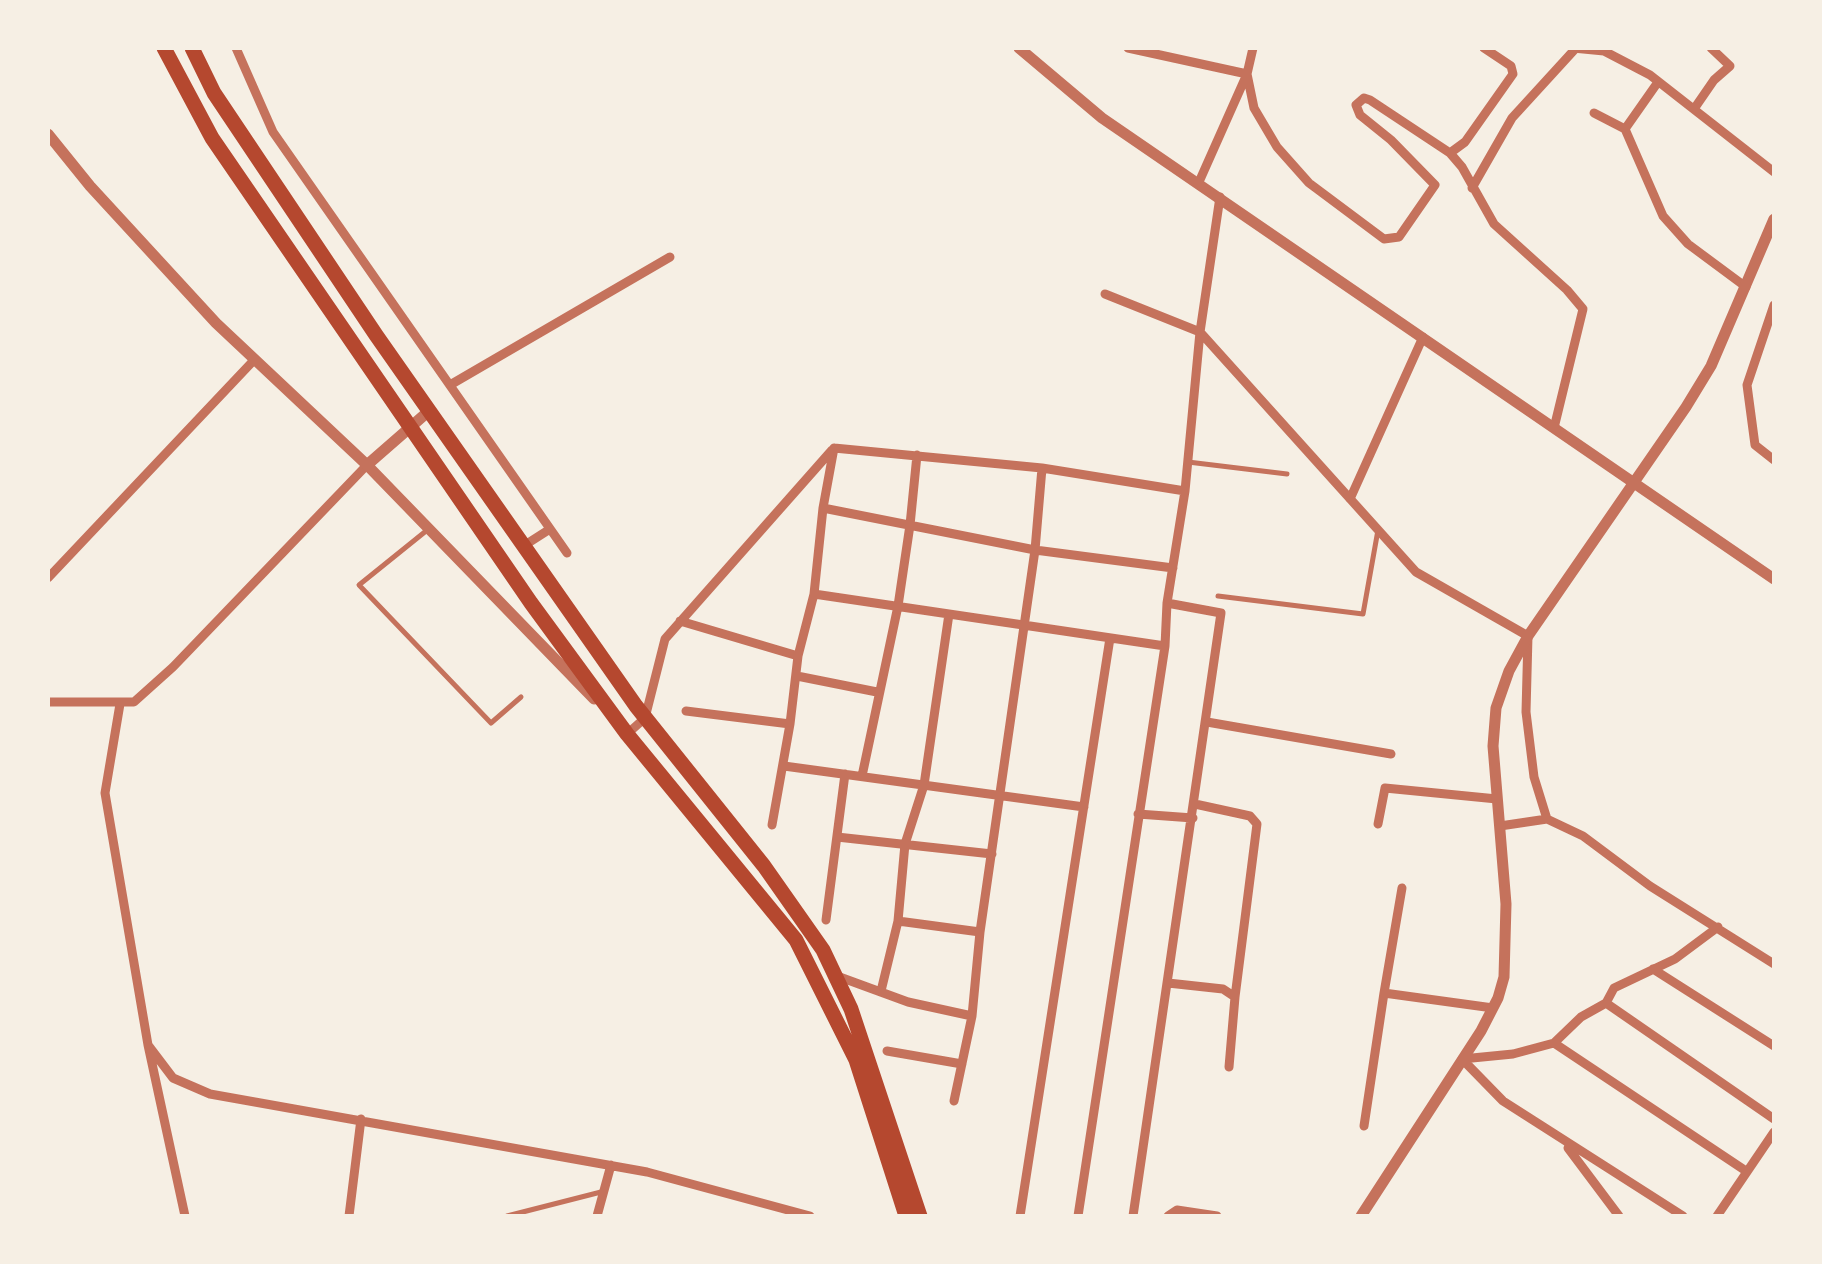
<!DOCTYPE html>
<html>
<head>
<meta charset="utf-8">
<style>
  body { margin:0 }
  #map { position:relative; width:1822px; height:1264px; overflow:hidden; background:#f6efe4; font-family:Manrope,sans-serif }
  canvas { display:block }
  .frame { position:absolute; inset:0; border:50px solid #f6efe4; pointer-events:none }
</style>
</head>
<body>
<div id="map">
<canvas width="1822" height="1264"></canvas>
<div class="frame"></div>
</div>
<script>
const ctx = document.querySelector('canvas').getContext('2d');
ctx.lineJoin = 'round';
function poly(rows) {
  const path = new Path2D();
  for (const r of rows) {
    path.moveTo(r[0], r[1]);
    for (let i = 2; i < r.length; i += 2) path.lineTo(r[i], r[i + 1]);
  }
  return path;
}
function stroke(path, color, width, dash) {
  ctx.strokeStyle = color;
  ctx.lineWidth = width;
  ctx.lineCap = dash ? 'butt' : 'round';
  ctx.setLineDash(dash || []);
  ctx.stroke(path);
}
stroke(poly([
  [1188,462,1287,474],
  [426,531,359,585,491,723,521,697],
  [1218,596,1363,614,1378,530],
  [507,1216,601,1192]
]), '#c5725c', 5);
stroke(poly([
  [236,48,273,132,567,553],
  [1128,48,1247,74,1254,108,1277,147,1309,183,1384,239,1399,237,1435,185,1391,140,1360,115,1356,105,1364,98,1370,100,1450,153,1462,167,1494,224,1567,290,1583,309,1554,428],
  [1573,48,1604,51,1650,75,1774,172],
  [1694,109,1714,80,1730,66,1711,48],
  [1594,113,1625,129,1658,82],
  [1625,129,1663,216,1688,244,1746,287],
  [1450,153,1465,142,1513,74,1511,66,1484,48],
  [1199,182,1247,74,1253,48],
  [1472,188,1512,118,1576,48],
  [1105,294,1200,332,1416,572,1528,636,1526,712,1534,777,1547,819],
  [1774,305,1747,385,1755,445,1774,460],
  [450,385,670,257],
  [834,448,1042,468,1185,491],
  [1350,499,1423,337],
  [823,508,1035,550,1173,568],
  [525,545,550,529],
  [48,578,255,359],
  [814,594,1165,646],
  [680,621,798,656],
  [797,676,877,692],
  [48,702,134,702,173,667,367,465],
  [120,704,105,793,148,1045,185,1216],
  [686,711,790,724],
  [1207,722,1391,754],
  [627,734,645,718,665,639,832,450],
  [784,766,1084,807],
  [862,776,898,606,910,525,917,455],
  [1195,804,1250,816,1257,824,1235,997],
  [1138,814,1193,818],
  [1378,824,1385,788,1497,799],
  [772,825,790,724,798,656,814,594,823,508,834,448],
  [1500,826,1547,819,1583,836,1650,886,1774,964],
  [837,837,992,854],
  [1402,888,1384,993,1493,1008],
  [826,920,845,774],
  [898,921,980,932],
  [1653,969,1774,1046],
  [837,976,908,1002,972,1016],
  [1168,983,1223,989,1235,997,1229,1067],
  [881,991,898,921,905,844,924,785,949,614],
  [1606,1003,1774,1119],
  [1554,1043,1746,1171],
  [148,1045,173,1078,210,1094,647,1172,810,1216],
  [887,1051,962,1064],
  [1462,1059,1513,1054,1554,1043,1581,1017,1606,1003,1614,988,1675,959,1718,927],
  [1462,1059,1503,1101,1683,1216],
  [954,1101,972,1016,980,932,1035,550,1042,468],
  [1364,1126,1384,993],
  [1568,1148,1619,1216],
  [349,1216,361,1119],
  [597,1216,611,1165],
  [1020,1216,1110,638],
  [1078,1216,1165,646,1167,603,1185,491,1200,332,1220,197],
  [1133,1216,1221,613,1167,603],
  [1168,1216,1177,1210,1217,1216],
  [1717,1216,1774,1132]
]), '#c5725c', 9);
stroke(poly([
  [1019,48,1102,118,1774,579],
  [48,134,90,186,216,323,367,465,430,410],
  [367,465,594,699],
  [1361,1216,1481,1031,1498,998,1504,977,1506,904,1493,746,1496,708,1509,671,1528,636,1686,407,1711,366,1774,219]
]), '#c5725c', 11);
stroke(poly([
  [164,48,212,138,531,603,627,734,796,940,856,1060,906,1216],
  [192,48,214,93,376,335,636,706,764,866,823,950,851,1009,920,1216]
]), '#b5482f', 15);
</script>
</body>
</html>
